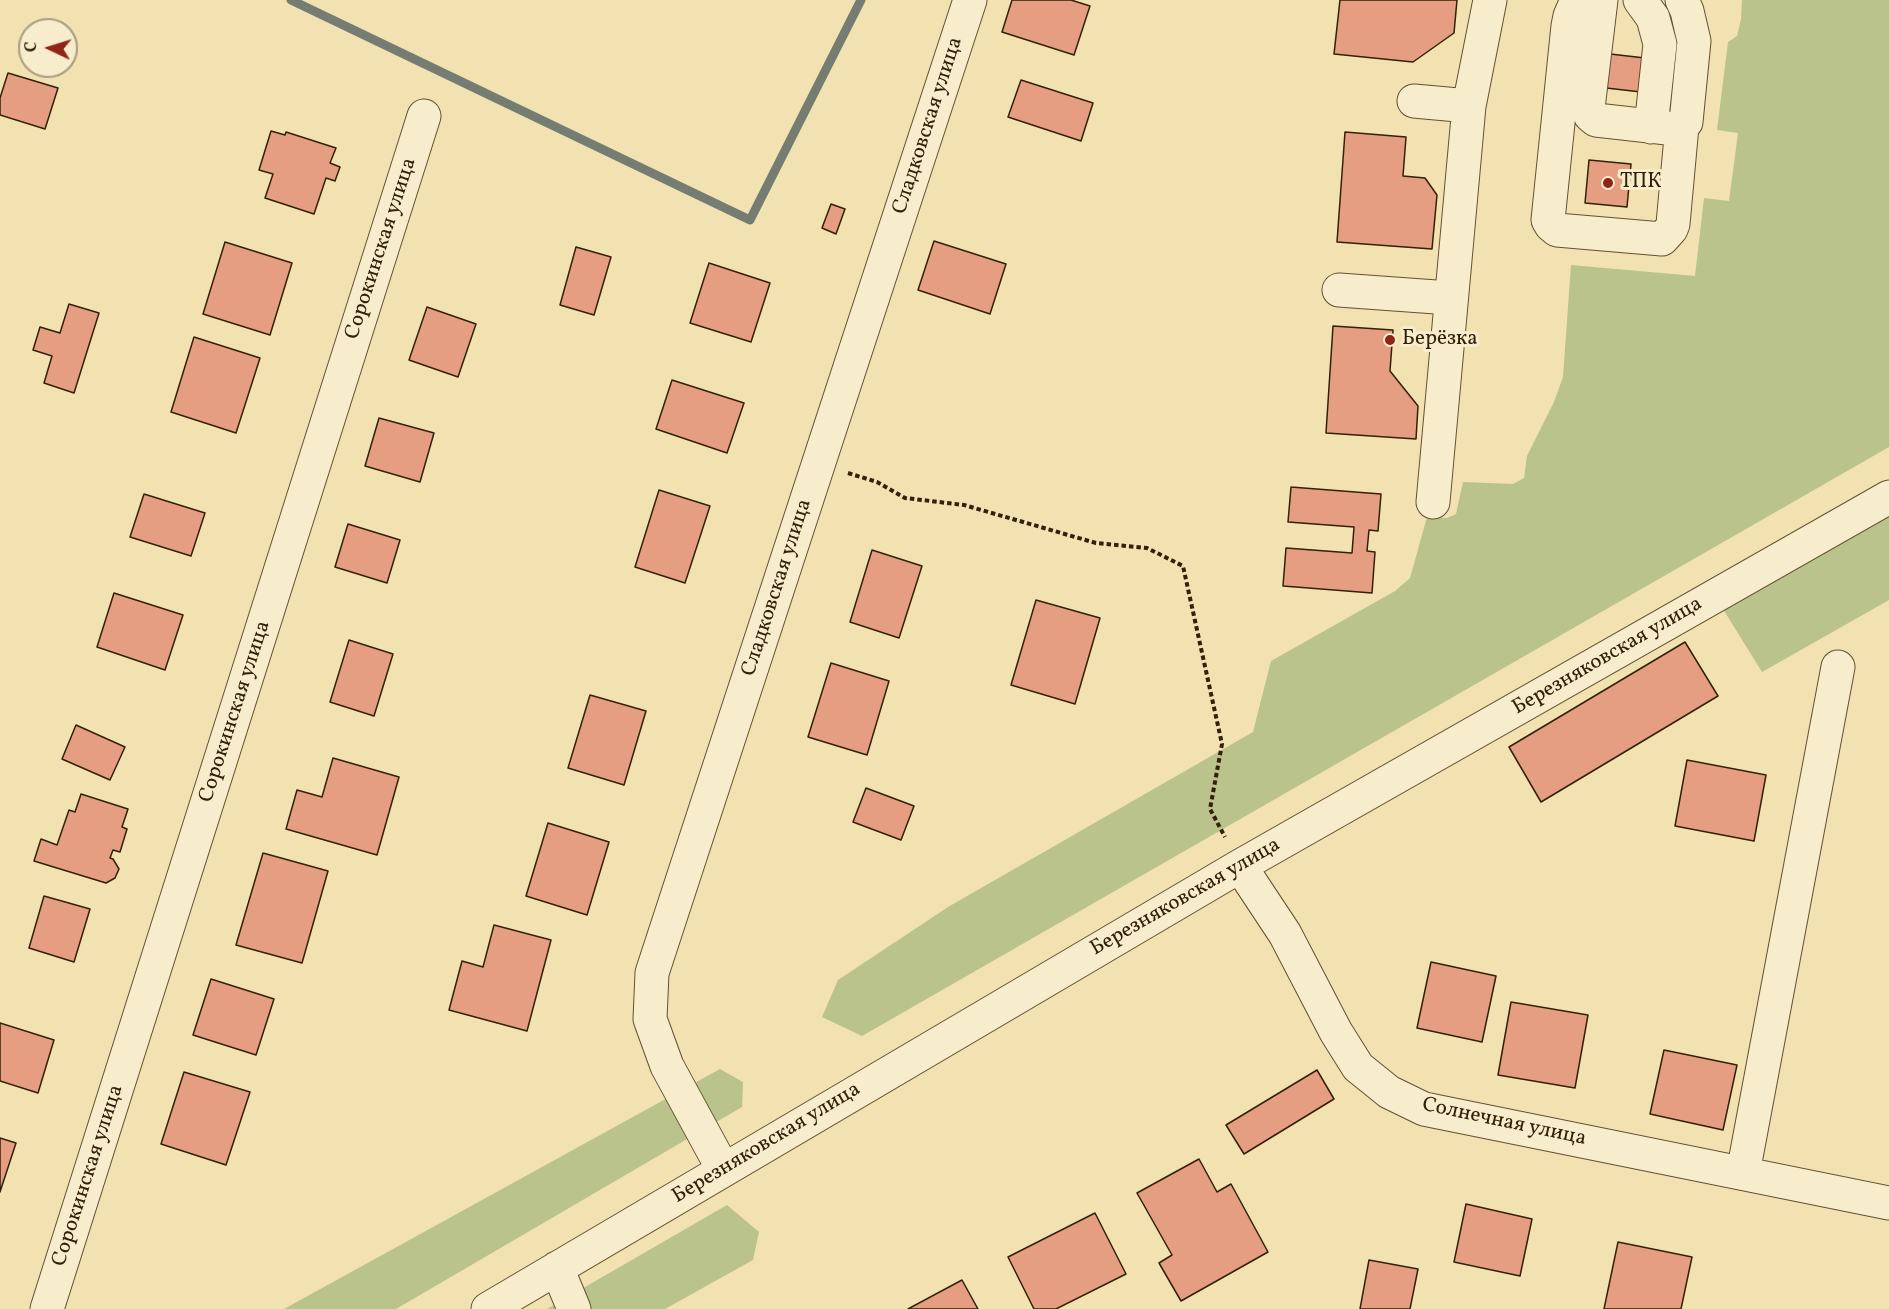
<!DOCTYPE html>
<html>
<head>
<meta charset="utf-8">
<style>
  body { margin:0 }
  #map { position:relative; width:1889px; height:1309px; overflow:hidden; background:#f2e1b1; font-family:Vollkorn,serif }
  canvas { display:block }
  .north { position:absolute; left:18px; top:18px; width:60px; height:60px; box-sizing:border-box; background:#f7eccc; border:2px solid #a89b7e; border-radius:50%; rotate:274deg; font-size:16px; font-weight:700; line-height:24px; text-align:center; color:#322108 }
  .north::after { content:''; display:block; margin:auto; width:21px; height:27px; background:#8f2418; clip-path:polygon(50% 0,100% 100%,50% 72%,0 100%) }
</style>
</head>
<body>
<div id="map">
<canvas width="1889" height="1309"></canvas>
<div class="north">С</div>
</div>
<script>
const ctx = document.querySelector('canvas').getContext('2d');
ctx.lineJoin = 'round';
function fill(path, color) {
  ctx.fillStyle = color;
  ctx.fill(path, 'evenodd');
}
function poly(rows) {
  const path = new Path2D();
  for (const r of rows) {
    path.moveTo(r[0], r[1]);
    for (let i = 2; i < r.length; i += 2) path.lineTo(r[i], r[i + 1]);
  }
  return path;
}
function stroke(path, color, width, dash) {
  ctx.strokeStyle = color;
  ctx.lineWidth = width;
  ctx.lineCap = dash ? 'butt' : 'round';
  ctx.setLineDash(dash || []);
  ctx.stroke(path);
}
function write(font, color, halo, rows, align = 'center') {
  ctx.font = font + ' Vollkorn,serif';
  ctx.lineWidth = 6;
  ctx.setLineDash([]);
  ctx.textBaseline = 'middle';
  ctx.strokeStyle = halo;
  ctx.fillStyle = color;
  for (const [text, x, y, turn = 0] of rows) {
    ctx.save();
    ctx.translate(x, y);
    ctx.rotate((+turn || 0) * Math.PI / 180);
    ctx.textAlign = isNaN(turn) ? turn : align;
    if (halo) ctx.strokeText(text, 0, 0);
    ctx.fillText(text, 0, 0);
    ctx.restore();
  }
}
fill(poly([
  [1742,0,1889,0,1889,447,862,1036,822,1017,838,980,948,907,1253,732,1271,661,1395,591,1410,578,1427,517,1447,518,1456,514,1463,482,1513,484,1524,478,1527,456,1554,402,1563,377,1571,265,1695,276,1704,198,1729,201,1738,133,1717,130,1728,42,1737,36,1741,19],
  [1889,517,1889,600,1762,672,1723,609],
  [720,1069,743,1082,742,1107,396,1309,284,1309],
  [727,1205,759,1232,753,1260,665,1309,547,1309]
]), '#bac38c');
stroke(poly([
  [291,0,750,220,861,0]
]), '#757d72', 9);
const building = poly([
  [1012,0,1071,0,1090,6,1074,55,1002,32,1012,0],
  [1340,0,1457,0,1454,33,1413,62,1334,54,1340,0],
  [1593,52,1671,61,1667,95,1589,86,1593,52],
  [8,73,58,88,45,129,0,115,0,98,8,73],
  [1021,80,1093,103,1081,141,1008,117,1021,80],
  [271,131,285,135,286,132,336,148,330,163,340,167,335,181,326,178,314,214,265,198,273,174,259,170,271,131],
  [1345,132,1406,137,1403,176,1425,178,1437,195,1432,249,1337,242,1345,132],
  [1589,160,1631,164,1627,207,1585,203,1589,160],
  [831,204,845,209,836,234,822,228,831,204],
  [934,241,1006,264,990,314,918,290,934,241],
  [225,242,292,263,270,335,203,314,225,242],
  [576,247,611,257,594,315,560,305,576,247],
  [709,263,770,283,751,342,690,323,709,263],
  [69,304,99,313,74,393,44,383,52,356,33,350,40,327,60,333,69,304],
  [427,307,476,324,458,377,409,360,427,307],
  [1333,326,1393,330,1390,371,1418,406,1416,439,1326,433,1333,326],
  [194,337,260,358,236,433,171,412,194,337],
  [672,380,744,403,727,453,656,429,672,380],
  [379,418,434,433,420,482,365,466,379,418],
  [1291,487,1381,494,1378,531,1369,530,1367,551,1375,552,1372,593,1283,586,1286,548,1352,553,1354,527,1288,522,1291,487],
  [659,490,710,506,685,583,635,567,659,490],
  [144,494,205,513,191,556,130,537,144,494],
  [348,524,400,540,387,583,335,567,348,524],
  [872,550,922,566,899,638,850,622,872,550],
  [114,593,183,615,165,670,97,647,114,593],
  [1036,600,1100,618,1075,704,1011,685,1036,600],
  [349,640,393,654,374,716,330,702,349,640],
  [1685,642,1718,696,1541,802,1509,747,1685,642],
  [831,663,889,681,867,755,808,737,831,663],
  [590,695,646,711,624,785,568,768,590,695],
  [76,725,125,747,110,780,62,759,76,725],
  [333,758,399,777,377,855,286,829,297,790,322,797,333,758],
  [1687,760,1766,775,1754,841,1675,826,1687,760],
  [866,788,914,806,901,840,853,822,866,788],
  [81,794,128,809,122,827,127,829,120,852,113,850,110,858,113,859,119,869,115,878,106,883,34,861,41,839,57,845,69,810,75,812,81,794],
  [548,823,609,842,587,915,526,896,548,823],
  [263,853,328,871,302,963,236,945,263,853],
  [44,896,90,909,74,962,29,948,44,896],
  [494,925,551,940,527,1031,449,1010,462,961,483,967,494,925],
  [1431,962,1496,976,1482,1042,1417,1028,1431,962],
  [211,979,274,999,256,1055,193,1035,211,979],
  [1511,1002,1588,1015,1575,1088,1498,1075,1511,1002],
  [0,1023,54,1040,38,1093,0,1081,0,1023],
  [1664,1050,1737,1065,1723,1130,1650,1114,1664,1050],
  [1317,1070,1334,1099,1244,1154,1226,1125,1317,1070],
  [184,1072,250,1092,226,1165,161,1144,184,1072],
  [0,1138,16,1143,0,1192,0,1138],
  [1199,1159,1217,1192,1231,1184,1268,1252,1181,1301,1159,1263,1172,1255,1137,1193,1199,1159],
  [1466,1204,1532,1219,1520,1276,1454,1262,1466,1204],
  [1095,1213,1126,1274,1056,1309,1034,1309,1008,1257,1095,1213],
  [1618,1242,1692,1257,1681,1309,1604,1309,1618,1242],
  [1369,1260,1418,1269,1410,1309,1360,1309,1369,1260],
  [962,1280,978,1309,908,1309,962,1280]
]);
fill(building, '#e59e82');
stroke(building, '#322108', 1.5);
const minor = poly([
  [1577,0,1570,16,1568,26,1548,220,1551,225,1557,230,1662,239,1671,229,1673,224,1682,126],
  [1601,0,1588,108,1590,115,1596,120,1676,129,1686,122,1694,41,1687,11,1682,0],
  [1640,0,1653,18,1660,44,1651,127],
  [1414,101,1469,106],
  [1339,290,1450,298],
  [1433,502,1469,106,1490,0],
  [1240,866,1285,934,1336,1032,1358,1067,1389,1092,1424,1109,1889,1203],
  [723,1169,667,1066,650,1019,652,973,970,0],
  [1743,1173,1838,667],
  [557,1268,574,1309],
  [47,1309,424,116],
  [488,1309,1240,866,1889,497]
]);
stroke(minor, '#625132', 35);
stroke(poly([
  [848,473,877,482,905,498,964,505,1096,543,1147,548,1183,566,1222,744,1210,809,1225,837]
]), '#322108', 4, [4.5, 3]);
stroke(minor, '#f7eccc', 33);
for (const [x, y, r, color] of [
  [1608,183,6,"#8f2418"],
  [1390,340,6,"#8f2418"]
]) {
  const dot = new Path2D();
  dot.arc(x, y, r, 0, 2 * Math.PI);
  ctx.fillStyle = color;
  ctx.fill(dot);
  stroke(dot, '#f7eccc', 2);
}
write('21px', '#322108', '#f7eccc', [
  ["Сладковская улица",929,126,-72],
  ["Сорокинская улица",382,249,-72],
  ["Сладковская улица",778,588,-72],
  ["Березняковская улица",1608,657,-30],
  ["Сорокинская улица",236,712,-72],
  ["Березняковская улица",1186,898,-30],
  ["Солнечная улица",1504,1123,12],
  ["Березняковская улица",767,1144,-31],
  ["Сорокинская улица",89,1176,-72]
]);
write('21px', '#322108', '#f7eccc', [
  ["ТПК",1620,183],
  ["Берёзка",1402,340]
], 'left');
</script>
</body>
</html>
